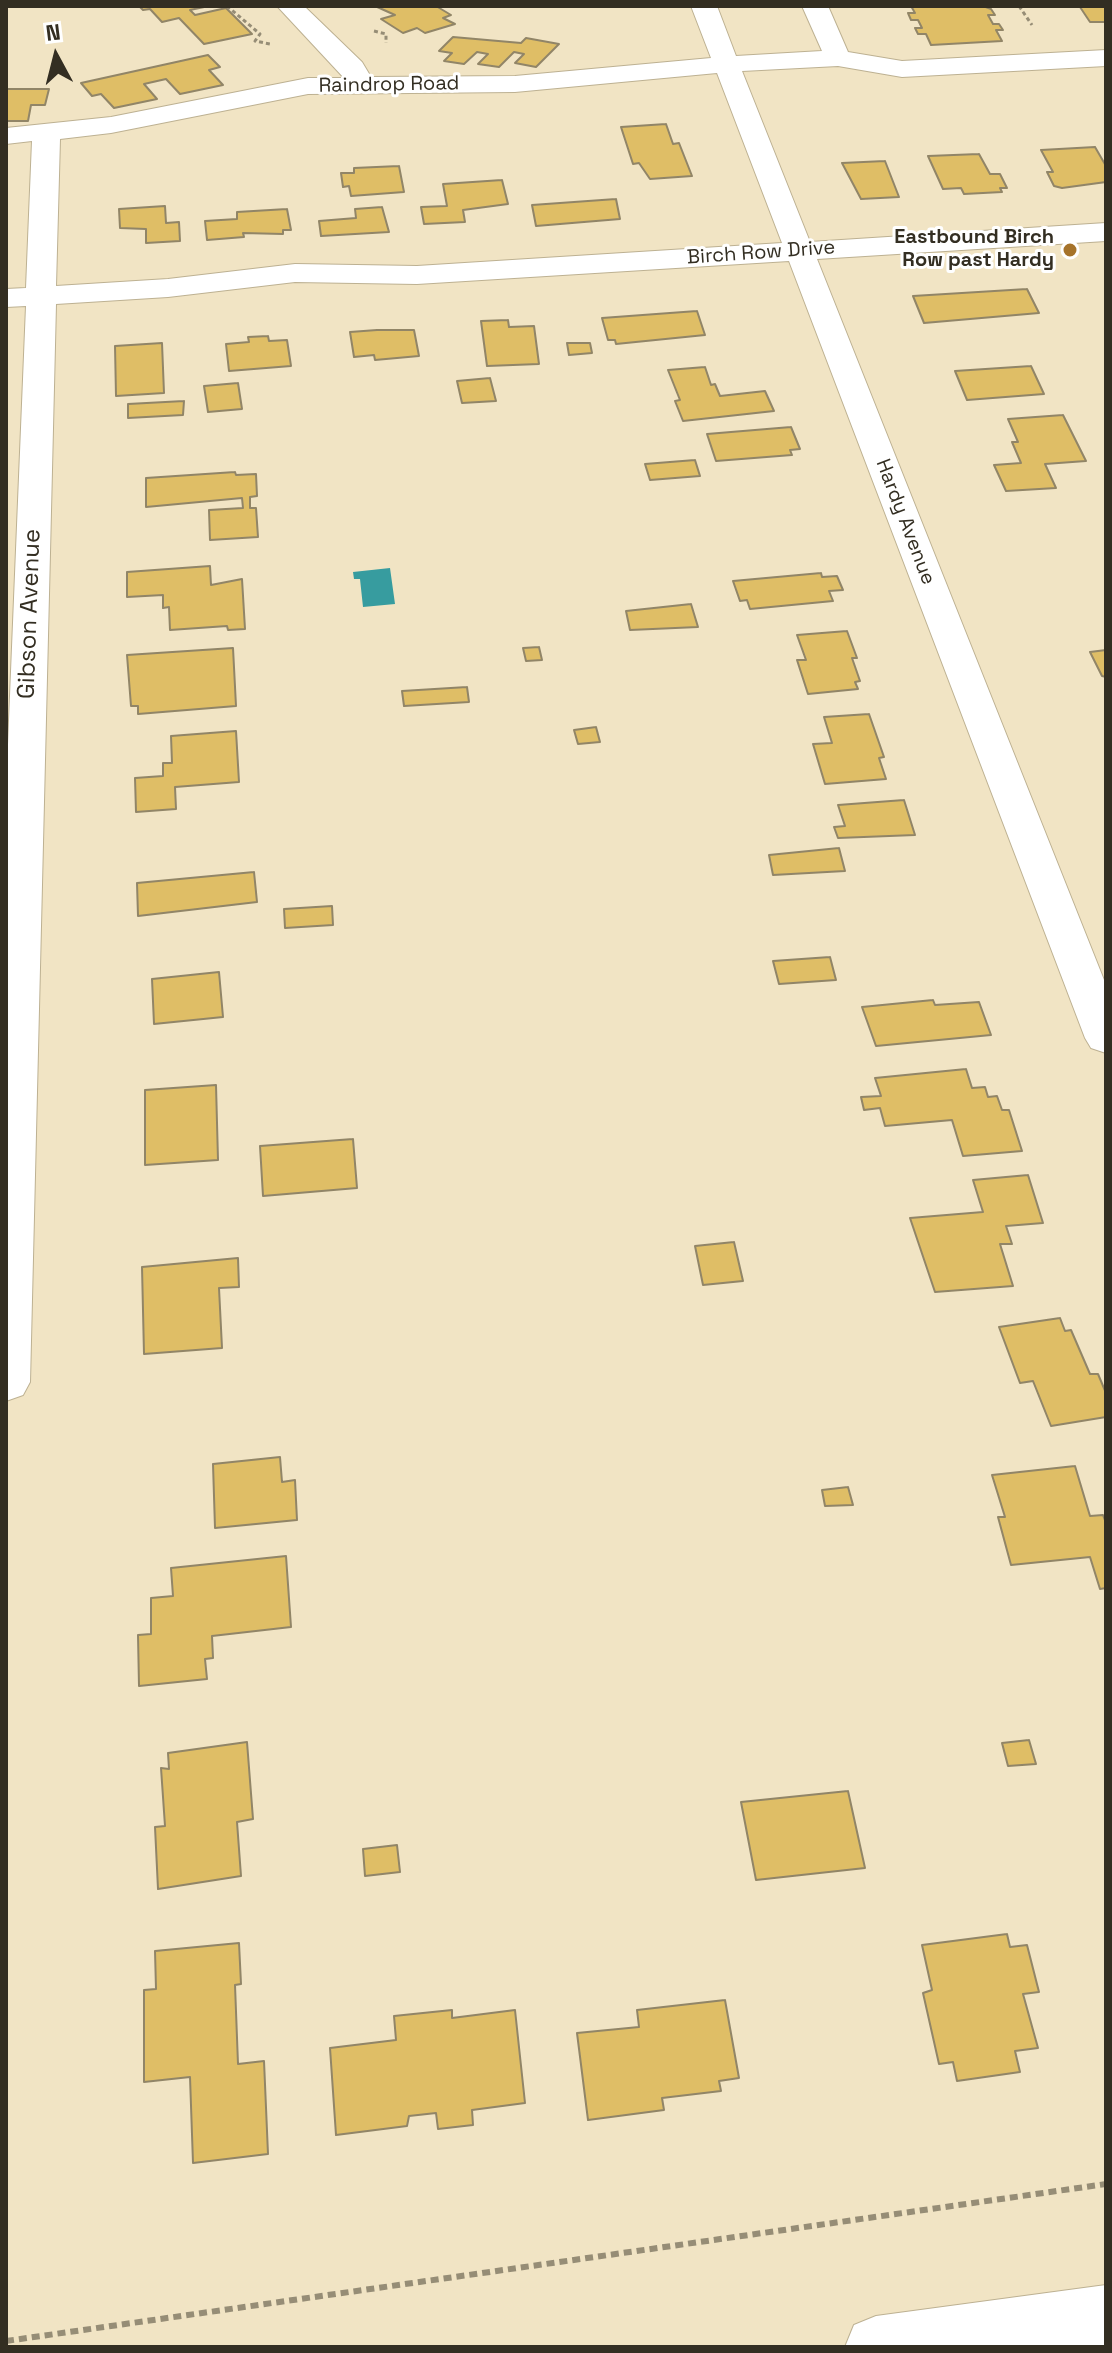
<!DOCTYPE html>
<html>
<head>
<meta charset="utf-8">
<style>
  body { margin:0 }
  #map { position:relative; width:1112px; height:2353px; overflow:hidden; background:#f1e4c4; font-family:"Space Grotesk",sans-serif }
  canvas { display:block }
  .frame { position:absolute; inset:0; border:8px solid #332e22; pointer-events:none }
  .north { position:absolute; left:16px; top:16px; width:80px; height:80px; -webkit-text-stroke:6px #fff; paint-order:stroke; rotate:353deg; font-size:22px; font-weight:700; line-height:32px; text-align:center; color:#332e22 }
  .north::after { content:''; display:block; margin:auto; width:28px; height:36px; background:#332e22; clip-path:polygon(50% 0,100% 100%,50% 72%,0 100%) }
</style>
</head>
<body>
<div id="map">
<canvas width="1112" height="2353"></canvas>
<div class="frame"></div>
<div class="north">N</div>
</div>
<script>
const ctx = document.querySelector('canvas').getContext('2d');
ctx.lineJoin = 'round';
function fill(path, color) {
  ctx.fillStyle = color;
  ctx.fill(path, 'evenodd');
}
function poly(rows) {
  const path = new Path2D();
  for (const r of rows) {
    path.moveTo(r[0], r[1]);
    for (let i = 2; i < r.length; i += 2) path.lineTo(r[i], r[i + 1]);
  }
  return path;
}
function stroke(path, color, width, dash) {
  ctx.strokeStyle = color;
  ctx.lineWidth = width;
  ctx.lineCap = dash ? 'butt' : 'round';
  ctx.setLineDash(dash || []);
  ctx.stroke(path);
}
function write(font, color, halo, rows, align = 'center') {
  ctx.font = font + ' "Space Grotesk",sans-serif';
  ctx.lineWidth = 6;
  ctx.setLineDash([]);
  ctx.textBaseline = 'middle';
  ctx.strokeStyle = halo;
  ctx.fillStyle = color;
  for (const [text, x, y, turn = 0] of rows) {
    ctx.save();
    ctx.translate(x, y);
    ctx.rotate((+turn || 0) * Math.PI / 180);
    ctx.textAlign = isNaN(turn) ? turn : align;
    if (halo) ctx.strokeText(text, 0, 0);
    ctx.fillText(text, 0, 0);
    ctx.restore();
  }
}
fill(poly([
  [390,568,395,604,363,607,360,579,354,579,353,572]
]), '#379c9f');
const building = poly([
  [139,6,209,6,190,10,195,15,226,8,252,34,204,44,179,18,162,22,150,9,143,10,139,6],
  [375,6,436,6,451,15,443,18,455,24,425,33,417,28,403,33,381,19,395,15,375,6],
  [911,6,983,6,991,9,995,15,988,15,993,24,999,24,1003,30,996,30,1002,41,931,45,926,34,918,34,915,28,922,28,918,20,911,20,908,13,915,13,911,6],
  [1072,6,1106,6,1106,22,1090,22,1080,7,1072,6],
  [453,37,521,43,526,38,559,44,536,67,515,63,524,54,514,52,499,67,478,64,488,54,477,52,464,64,444,61,452,53,439,51,453,37],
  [208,55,220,67,209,70,223,85,180,94,166,79,144,84,157,99,114,108,101,94,92,96,81,83,208,55],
  [6,89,49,89,45,105,31,105,28,121,6,121,6,89],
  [666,124,673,144,679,143,692,176,650,179,639,163,633,164,621,127,666,124],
  [1095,147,1106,166,1106,182,1062,188,1054,186,1047,172,1053,172,1041,150,1095,147],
  [979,154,990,174,1000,174,1007,188,1000,188,1002,192,964,194,961,188,943,189,928,156,979,154],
  [885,161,899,197,861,199,842,163,885,161],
  [399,166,404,192,351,196,349,186,343,187,341,173,354,173,354,168,399,166],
  [502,180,508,204,463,210,465,222,424,224,421,207,447,206,443,184,502,180],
  [616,199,620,219,536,226,532,205,616,199],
  [165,206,166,223,179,222,180,241,146,243,146,229,120,228,119,209,165,206],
  [382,207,389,232,321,236,319,221,356,218,355,209,382,207],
  [287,209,291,230,283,230,283,234,243,233,244,237,207,240,205,221,237,219,237,212,287,209],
  [1027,289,1039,313,924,323,913,296,1027,289],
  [697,311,705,335,616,344,615,340,608,340,602,318,697,311],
  [508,320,509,327,534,326,539,364,487,366,481,321,508,320],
  [377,330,414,330,419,356,375,360,374,355,354,357,350,332,377,330],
  [268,336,269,341,287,340,291,366,229,371,226,344,249,342,248,337,268,336],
  [162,343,164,393,116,396,115,346,162,343],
  [567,343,590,343,592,353,569,355,567,343],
  [1031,366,1044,394,967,400,955,371,1031,366],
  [705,367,711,385,715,384,720,396,765,391,774,411,683,421,675,401,680,400,668,370,705,367],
  [490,378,496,401,462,403,457,381,490,378],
  [238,383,242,409,208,412,204,386,238,383],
  [184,401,183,415,128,418,128,404,184,401],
  [1063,415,1086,461,1045,464,1056,488,1006,491,994,465,1021,463,1012,442,1018,442,1008,419,1063,415],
  [791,427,800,449,790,450,792,455,716,461,707,434,791,427],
  [695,460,700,476,650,480,645,464,695,460],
  [235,472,236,475,256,474,257,496,250,497,250,508,256,508,258,537,210,540,209,510,243,508,242,498,146,507,146,478,235,472],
  [210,566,211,585,242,579,245,629,228,630,227,626,170,630,169,607,163,608,163,595,127,597,127,572,210,566],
  [821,573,822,577,837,576,843,590,829,591,833,601,750,609,747,600,740,601,733,581,821,573],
  [691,604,698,627,630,630,626,611,691,604],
  [847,631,857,658,852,658,860,681,855,682,858,689,808,694,797,660,806,660,797,635,847,631],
  [539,647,542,660,526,661,523,648,539,647],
  [233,648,236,706,138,714,138,706,131,706,127,655,233,648],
  [1106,650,1106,677,1102,676,1090,652,1106,650],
  [467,687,469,702,404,706,402,691,467,687],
  [869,714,884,757,879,758,886,779,825,784,813,744,832,743,824,717,869,714],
  [596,727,600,742,578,744,574,730,596,727],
  [236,731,239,782,175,787,176,809,136,812,135,778,163,776,163,763,172,763,171,736,236,731],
  [904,800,915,835,838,838,834,827,845,826,838,805,904,800],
  [839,848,845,871,773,875,769,855,839,848],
  [254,872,257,902,138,916,137,883,254,872],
  [332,906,333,925,285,928,284,909,332,906],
  [830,957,836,980,779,984,773,961,830,957],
  [219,972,223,1017,154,1024,152,979,219,972],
  [933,1000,935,1005,979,1002,991,1035,876,1046,862,1007,933,1000],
  [966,1069,972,1088,985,1087,988,1097,997,1096,1002,1110,1009,1110,1022,1151,963,1156,952,1120,885,1126,880,1108,864,1110,861,1097,881,1096,875,1078,966,1069],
  [216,1085,218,1160,145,1165,145,1090,216,1085],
  [353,1139,357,1188,263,1196,260,1146,353,1139],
  [1028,1175,1043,1223,1006,1226,1012,1244,1000,1244,1013,1286,935,1292,910,1218,983,1212,973,1180,1028,1175],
  [734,1242,743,1281,703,1285,695,1246,734,1242],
  [238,1258,239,1287,219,1288,222,1348,144,1354,142,1267,238,1258],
  [1060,1318,1065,1331,1071,1330,1090,1374,1098,1374,1106,1393,1106,1417,1051,1426,1033,1381,1020,1383,999,1327,1060,1318],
  [280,1457,282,1482,295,1480,297,1520,215,1528,213,1464,280,1457],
  [1075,1466,1090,1516,1103,1515,1106,1523,1106,1588,1100,1589,1090,1557,1011,1565,998,1517,1005,1517,992,1475,1075,1466],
  [848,1487,853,1505,825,1506,822,1490,848,1487],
  [286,1556,291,1627,212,1636,213,1658,205,1659,207,1679,139,1686,138,1635,151,1634,151,1598,173,1596,171,1568,286,1556],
  [1029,1740,1036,1764,1008,1766,1002,1743,1029,1740],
  [247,1742,253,1819,237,1822,241,1876,158,1889,155,1827,165,1826,161,1768,169,1769,168,1753,247,1742],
  [848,1791,865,1868,756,1880,741,1802,848,1791],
  [397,1845,400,1872,365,1876,363,1849,397,1845],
  [1007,1934,1010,1947,1027,1945,1039,1992,1023,1994,1038,2048,1015,2051,1020,2072,957,2081,953,2062,939,2064,923,1993,932,1990,922,1945,1007,1934],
  [239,1943,241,1984,235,1985,238,2064,264,2061,268,2154,193,2163,190,2077,144,2082,144,1990,156,1989,155,1951,239,1943],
  [725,2000,739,2078,719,2081,721,2091,662,2098,664,2110,588,2120,577,2033,639,2027,637,2010,725,2000],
  [452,2010,452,2018,515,2010,525,2103,472,2110,473,2125,438,2129,436,2113,409,2116,407,2126,336,2135,330,2048,396,2040,394,2016,452,2010]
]);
fill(building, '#dfbe66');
stroke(building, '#918567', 2);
const street = poly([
  [277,6,304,6,362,62,371,77,515,76,711,58,691,6,717,6,736,56,822,51,802,6,828,6,848,52,902,61,1106,50,1106,66,902,77,838,66,742,71,810,242,1106,223,1106,241,817,259,1106,985,1106,1053,1091,1048,1085,1038,789,261,417,284,295,282,168,297,56,304,30,1382,23,1395,6,1401,6,793,26,306,6,307,6,289,26,288,32,141,6,144,6,128,111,117,308,78,344,78,277,6],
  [717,73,782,243,417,266,295,264,168,279,56,286,60,139,111,133,308,94,515,92,717,73]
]);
const secondary = poly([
  [1106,2285,1106,2347,845,2347,854,2325,876,2316,1106,2285]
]);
stroke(street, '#bdb192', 2);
stroke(secondary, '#bdb192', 2);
stroke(poly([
  [227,6,260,34,255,41,270,44],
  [1019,6,1032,25],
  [374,31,386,34,386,43]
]), '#968d76', 3, [4, 3]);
stroke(poly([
  [6,2341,1106,2184]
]), '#968d76', 6, [8, 5]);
fill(street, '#fff');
fill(secondary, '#fff');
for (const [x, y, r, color] of [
  [1070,250,8,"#a6732a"]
]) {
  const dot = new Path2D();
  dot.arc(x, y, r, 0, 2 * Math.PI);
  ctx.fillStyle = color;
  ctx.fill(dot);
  stroke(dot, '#fff', 3);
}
write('20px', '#332e22', '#fff', [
  ["Raindrop Road",389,85,-1],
  ["Birch Row Drive",761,253,-4],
  ["Hardy Avenue",905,522,69]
]);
write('bold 20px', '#332e22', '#fff', [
  ["Eastbound Birch",1054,238],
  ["Row past Hardy",1054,261]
], 'right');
write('24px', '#332e22', '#fff', [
  ["Gibson Avenue",30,614,-88]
]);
</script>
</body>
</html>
